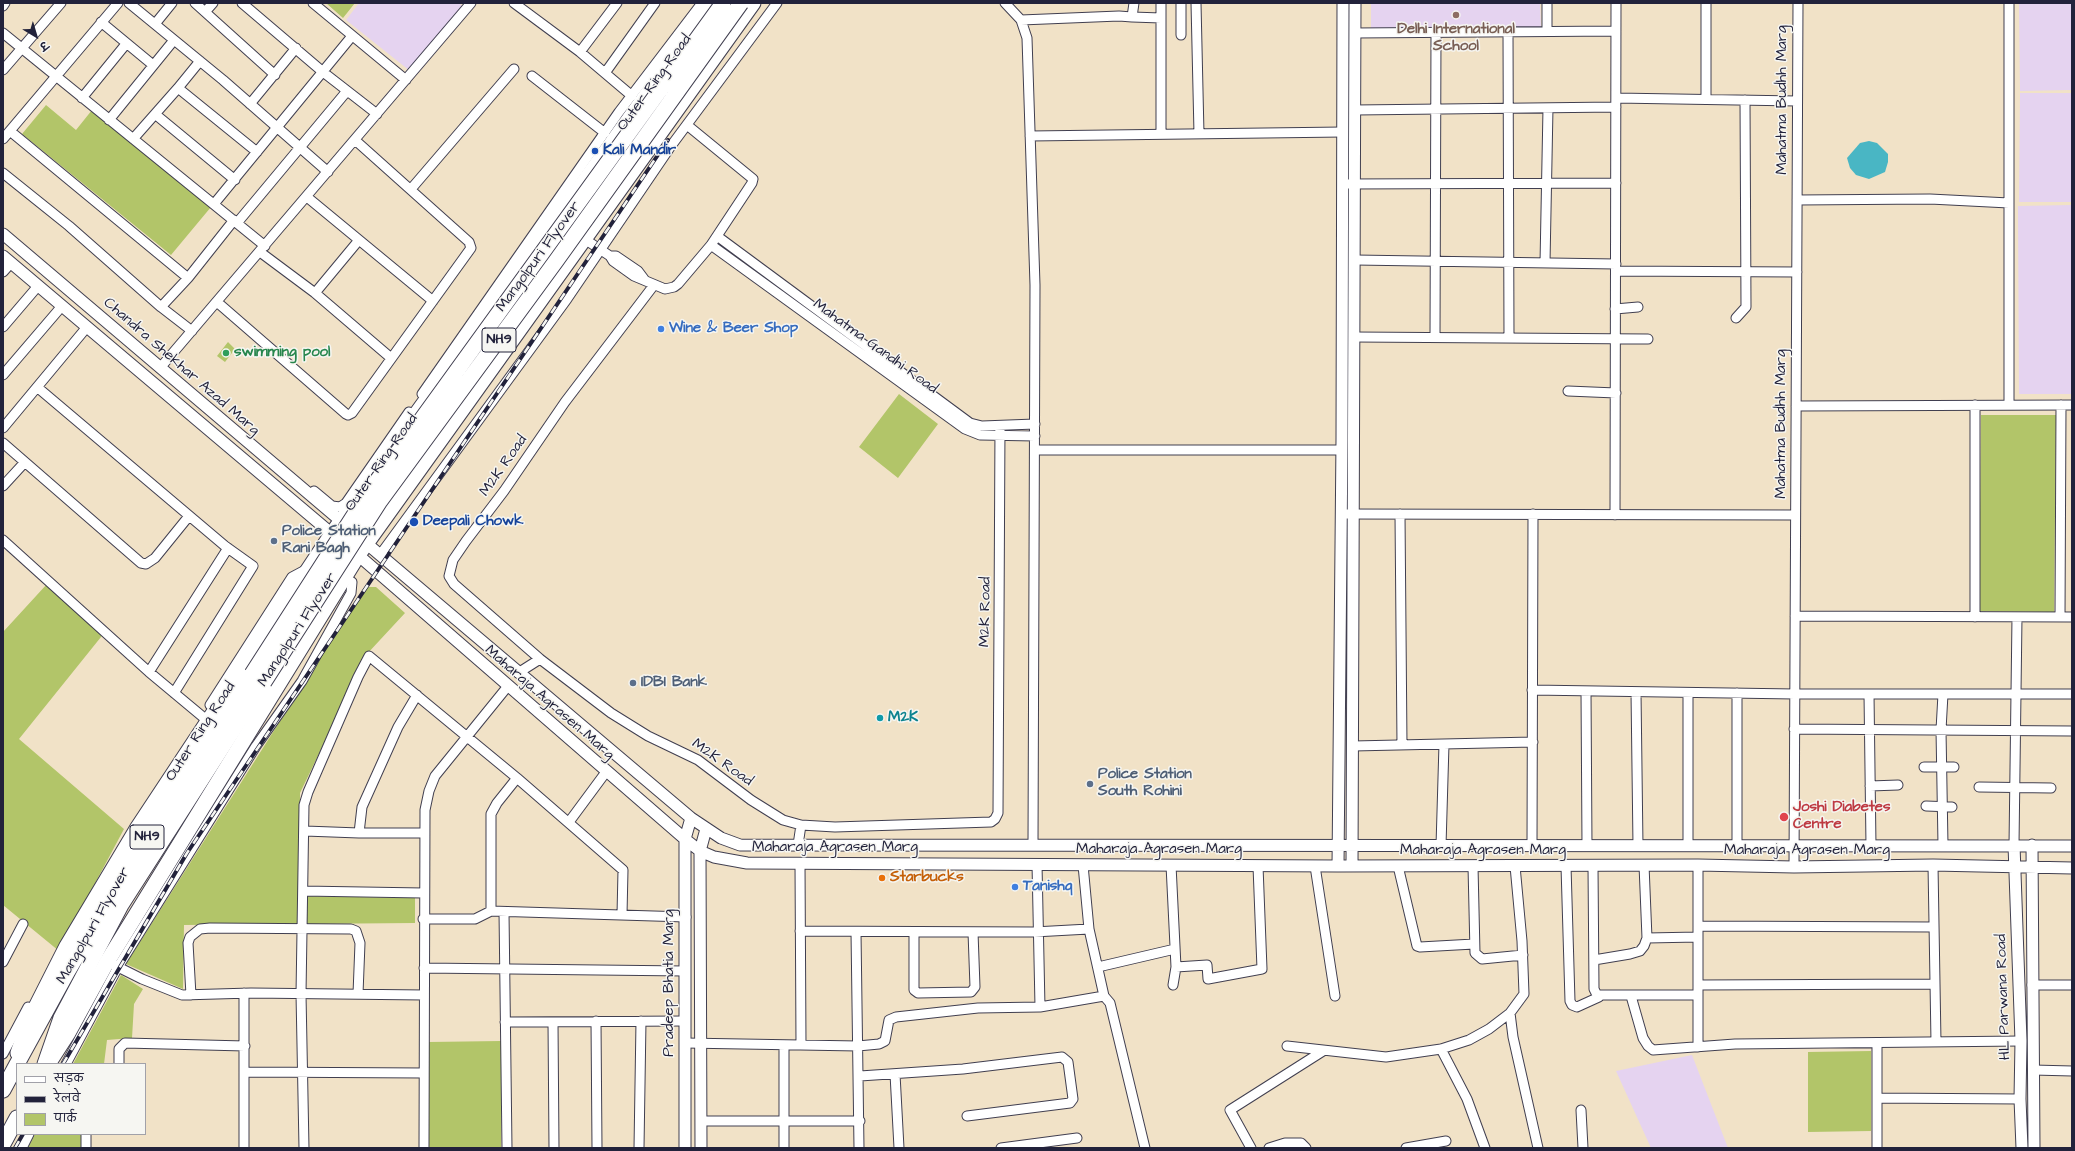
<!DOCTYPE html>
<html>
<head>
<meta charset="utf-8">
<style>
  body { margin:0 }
  #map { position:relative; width:2075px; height:1151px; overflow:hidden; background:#f1e2c7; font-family:"Architects Daughter","Playpen Sans Deva",sans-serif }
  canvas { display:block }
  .frame { position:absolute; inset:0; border:4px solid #22223b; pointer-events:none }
  .legend { position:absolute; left:16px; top:1063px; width:130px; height:72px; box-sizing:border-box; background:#f6f6f2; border:1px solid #a1a1a9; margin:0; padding:5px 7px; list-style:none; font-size:12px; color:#22223b }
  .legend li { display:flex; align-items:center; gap:8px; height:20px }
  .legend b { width:20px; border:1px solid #a1a1a9 }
  .north { position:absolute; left:16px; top:16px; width:40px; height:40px; -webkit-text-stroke:3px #f6f6f2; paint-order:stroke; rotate:142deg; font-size:11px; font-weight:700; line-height:16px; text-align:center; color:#22223b }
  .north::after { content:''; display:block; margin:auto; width:14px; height:18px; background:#22223b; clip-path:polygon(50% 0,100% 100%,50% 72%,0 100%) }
</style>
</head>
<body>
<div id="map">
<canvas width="2075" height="1151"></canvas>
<div class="frame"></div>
<ul class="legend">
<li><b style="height:5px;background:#fff"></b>सड़क</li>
<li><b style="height:5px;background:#22223b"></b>रेलवे</li>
<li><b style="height:11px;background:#b2c569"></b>पार्क</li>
</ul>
<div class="north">उ</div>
</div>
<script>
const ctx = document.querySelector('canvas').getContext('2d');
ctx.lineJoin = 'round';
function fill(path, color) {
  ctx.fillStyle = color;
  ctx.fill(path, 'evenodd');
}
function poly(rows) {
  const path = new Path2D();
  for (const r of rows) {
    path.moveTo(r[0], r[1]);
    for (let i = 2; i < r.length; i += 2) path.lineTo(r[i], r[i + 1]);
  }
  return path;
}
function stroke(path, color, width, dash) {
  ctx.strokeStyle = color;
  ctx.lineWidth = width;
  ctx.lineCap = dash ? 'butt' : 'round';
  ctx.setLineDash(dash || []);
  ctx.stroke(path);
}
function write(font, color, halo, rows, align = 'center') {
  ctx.font = font + ' "Architects Daughter",sans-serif';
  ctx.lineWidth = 3;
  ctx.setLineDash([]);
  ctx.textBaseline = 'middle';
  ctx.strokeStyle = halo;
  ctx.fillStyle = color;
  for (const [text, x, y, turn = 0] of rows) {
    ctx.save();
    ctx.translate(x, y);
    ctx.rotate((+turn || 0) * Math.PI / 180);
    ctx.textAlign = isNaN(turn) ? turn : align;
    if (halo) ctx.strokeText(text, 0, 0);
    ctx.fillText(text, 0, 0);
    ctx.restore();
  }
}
fill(poly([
  [359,3,459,3,462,6,410,71,346,20],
  [1371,3,1540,3,1541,27,1371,28],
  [2019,3,2072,3,2072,90,2020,91],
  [2020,93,2072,93,2072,202,2019,202],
  [2072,205,2072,394,2019,394,2018,206],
  [1692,1055,1728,1148,1651,1148,1616,1071]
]), '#e5d3f0');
fill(poly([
  [326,3,355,3,343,18],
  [46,105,76,130,92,110,211,207,171,255,22,134],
  [228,342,235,349,225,362,217,356],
  [899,394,938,424,898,478,859,447],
  [1981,415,2056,415,2054,612,1979,611],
  [47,584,105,632,19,739,124,829,59,951,3,905,3,632],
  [365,587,376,587,405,613,367,654,300,793,300,896,415,898,415,923,184,925,183,989,126,964],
  [121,975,143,989,134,1004,132,1038,107,1040,104,1064,73,1064],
  [501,1041,501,1148,429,1148,429,1042],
  [1871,1051,1871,1131,1808,1132,1808,1052],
  [35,1134,82,1134,82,1148,28,1148]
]), '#b2c569');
fill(poly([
  [1869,141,1877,143,1888,154,1888,162,1885,172,1869,179,1856,175,1850,168,1847,158,1860,143]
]), '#49b6c4');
const minor = poly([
  [129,3,223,80,328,172],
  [195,3,275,75],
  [242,3,323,72,377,114],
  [313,3,406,80],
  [514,3,580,52,632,96],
  [1005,3,1021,20,1027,38,1035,285,1033,845],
  [1161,3,1161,134],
  [1196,3,1199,134],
  [1547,3,1547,31],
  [3,6,5,3],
  [205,12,213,3],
  [1132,17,1161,18],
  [1021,20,1119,16,1132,17,1134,3],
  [101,22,153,65],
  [155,24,172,3],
  [1508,32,1509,338],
  [3,33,265,246],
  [1355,33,1616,31],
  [1181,35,1181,3],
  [580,52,617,3],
  [200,61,178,88,257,152],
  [3,70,61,3],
  [605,73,655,3],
  [532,76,605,133],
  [82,98,126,44],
  [1616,98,1797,101],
  [1706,99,1706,3],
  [250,104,296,48],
  [1355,110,1616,107],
  [155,114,235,180],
  [109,120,174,40],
  [10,131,188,278,234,220],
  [1030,136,1343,132],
  [3,139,118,3],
  [133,139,178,88],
  [3,173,69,226,161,307,188,278],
  [1347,184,1616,183],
  [411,189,514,69],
  [307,197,433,301],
  [1797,200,1930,199,2009,203],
  [214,204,352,36],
  [237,223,347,91],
  [717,236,970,423,982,426,1035,424],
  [583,238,610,256,613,261,634,276,665,289,674,287,678,284,711,245,752,183,753,179,687,125],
  [359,240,315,293,391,358],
  [711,245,965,429,980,435,1035,436],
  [260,252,315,293],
  [610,256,616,256,638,271,644,279],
  [1355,260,1616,264],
  [1545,263,1548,108],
  [1616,271,1797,272],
  [3,272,11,263],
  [654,285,565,402,504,491,466,541,453,560,449,576,454,584,540,659,611,713,648,736,698,760,751,800,783,820,801,825,835,827,991,822,995,819,998,813,1000,426],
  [217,302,346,414,348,415,352,413,471,248,469,242,355,140],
  [161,307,192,331],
  [1615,309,1638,307],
  [1736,318,1746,307,1745,100],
  [3,327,38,286],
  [1354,337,1648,339],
  [1435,337,1436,32],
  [160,368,471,3],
  [3,375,62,306],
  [37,387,225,546,253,566,174,693],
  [1568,391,1616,393],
  [422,394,619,112,702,3],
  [1975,405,1975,617],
  [2009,405,2009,3],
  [1796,406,2072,405],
  [3,428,87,327],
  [3,443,141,563,146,564,155,558,189,516],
  [1035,450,1342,450],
  [3,486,25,462],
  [314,491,332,506,340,507,346,503,409,412],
  [1342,514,1795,515],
  [1400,514,1402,745],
  [1615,515,1616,3],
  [3,540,149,672,203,717],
  [380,555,567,299,671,146,777,3],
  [1795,616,2072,617],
  [2060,617,2061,405],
  [149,672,228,548],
  [518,673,540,659],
  [1532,690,1795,694,2072,694],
  [1586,691,1587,846],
  [1636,692,1638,846],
  [1869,694,1871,846],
  [210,705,292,577,307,569],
  [1794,729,2072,731],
  [1353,746,1533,742],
  [1924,767,1954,767],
  [1870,786,1898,785],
  [1979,787,2051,788],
  [1926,806,1952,807],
  [569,822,606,772],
  [305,831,359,833,424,833],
  [359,833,362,807,398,727,417,695],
  [798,845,801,825],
  [1943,845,1941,730,1943,694],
  [2014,845,2017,617],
  [1441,846,1444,744],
  [1532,846,1533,514],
  [1688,846,1688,693],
  [1737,846,1737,693],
  [800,863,801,1045],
  [1037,864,1040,1007],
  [1083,865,1089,929,1104,996,1110,1003,1145,1148],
  [1171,865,1176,967,1173,985],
  [1933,865,1936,1042],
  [1315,866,1335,996],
  [1398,866,1417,946,1420,947,1474,944],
  [1473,866,1475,953,1482,959,1523,955],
  [1515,866,1522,941,1524,994,1510,1013,1513,1037,1538,1148],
  [1566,866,1570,1001,1572,1005,1577,1007,1599,997],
  [1593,866,1594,989,1597,995,1698,995],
  [1794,867,1798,3],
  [303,891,423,893],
  [491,911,491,814,497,803,517,778],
  [504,912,507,1148],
  [423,919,475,919,491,911,686,917],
  [1698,926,1934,927],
  [800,931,1034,932,1089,929],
  [856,932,859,1148],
  [914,933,914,990,918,993,971,992,975,987,973,932],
  [1647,938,1698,937],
  [1594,960,1630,954,1640,951,1644,946,1647,938,1644,865],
  [3,962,23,924],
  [114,965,142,979,182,995,251,993,424,995],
  [1098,967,1175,949],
  [1176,967,1207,965,1208,979,1262,969,1258,866],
  [424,968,685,971],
  [1698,985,1935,984],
  [2032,985,2072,985],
  [191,995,188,943,190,937,200,929,210,928,351,929,356,931,360,943,358,994],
  [1631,996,1643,1038,1648,1046,1653,1050,1735,1044,2021,1041],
  [596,1021,597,1148],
  [505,1022,685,1021],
  [553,1022,554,1148],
  [685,1043,858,1046,879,1044,885,1041,889,1020,896,1017,978,1008,1040,1007,1104,996],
  [1877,1043,1877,1148],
  [784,1045,784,1148],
  [1287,1046,1386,1057,1441,1049,1469,1040,1489,1029,1510,1013],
  [1698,1047,1698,865],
  [1441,1049,1467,1099,1485,1148],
  [3,1054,28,1007],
  [66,1064,118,967,256,746,302,681,351,593,352,582,344,577],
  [119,1064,119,1049,125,1043,245,1046],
  [2033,1070,2072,1071],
  [244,1072,424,1073],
  [895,1074,899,1148],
  [860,1076,963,1069,1062,1057,1068,1062,1073,1099,1070,1103,967,1116],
  [1877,1098,2020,1099],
  [1581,1110,1583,1148],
  [701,1121,860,1121],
  [86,1134,86,1148],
  [22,1148,29,1134],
  [244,1148,244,993],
  [304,1148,301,994,304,805,308,792,358,677,369,656,517,778,623,870,622,915],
  [424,1148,425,810,429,791,435,776,508,686],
  [639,1148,641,1021],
  [1001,1148,1077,1138],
  [1251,1148,1230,1110,1323,1051],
  [1269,1148,1285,1143,1301,1143,1306,1148],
  [1406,1148,1446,1141]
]);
const tertiary = poly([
  [3,234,341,521],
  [3,256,332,534],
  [366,543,691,818,721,838,740,845,2072,846],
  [358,555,685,839,700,851,714,857,747,863,1338,866,1698,865,1794,867,1933,865,2072,868],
  [2014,845,2021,1041,2020,1099,2022,1148],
  [2032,845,2034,1148],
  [1338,866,1342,439,1343,3],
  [1352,866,1355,3],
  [685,1148,685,839,691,818],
  [701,1148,700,851,706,829]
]);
const primary = poly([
  [410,423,713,3],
  [18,1053,30,1019,67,946,137,829,332,534,356,500],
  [48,1064,68,1033,107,962,358,555,753,3]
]);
const trunk = poly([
  [17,1064,68,971,135,856,252,674],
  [45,1064,61,1018,121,905,264,682],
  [3,1090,17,1064],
  [3,1144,17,1118]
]);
stroke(minor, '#413f50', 11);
stroke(tertiary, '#413f50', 13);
stroke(primary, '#413f50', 17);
stroke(trunk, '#413f50', 17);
stroke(minor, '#fff', 9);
stroke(tertiary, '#fff', 11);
stroke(primary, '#fff', 15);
stroke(trunk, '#fff', 15);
const rail = poly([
  [63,1064,187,853,668,140],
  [15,1148,23,1134]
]);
stroke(rail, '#22223b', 4);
stroke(rail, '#f6f6f2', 2.5, [8]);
const trunkBridge = poly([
  [252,674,369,492,723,3],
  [264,682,380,501,556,261,741,3]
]);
stroke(trunkBridge, '#413f50', 17, []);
stroke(trunkBridge, '#fff', 15);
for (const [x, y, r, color] of [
  [1456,15,4,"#8d6e63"],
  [595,151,4,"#1a4fb4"],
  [661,329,4,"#3f7fe0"],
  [226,353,4,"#2e9e5b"],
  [414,522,5,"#1a4fb4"],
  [274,541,4,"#5c6f8a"],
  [633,683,4,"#5c6f8a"],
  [880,718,4,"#0f9aa8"],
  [1090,784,4,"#5c6f8a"],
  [1784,817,5,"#e0444e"],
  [882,878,4,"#e8710a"],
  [1015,887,4,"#3f7fe0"]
]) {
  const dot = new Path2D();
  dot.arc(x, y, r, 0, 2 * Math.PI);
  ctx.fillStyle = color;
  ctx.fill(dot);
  stroke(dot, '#f6f6f2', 1.5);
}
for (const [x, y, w] of [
  [499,340,34],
  [147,837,34]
]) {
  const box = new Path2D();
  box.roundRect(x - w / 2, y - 12, w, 24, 3);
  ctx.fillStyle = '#f6f6f2';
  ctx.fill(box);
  stroke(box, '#22223b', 1);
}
write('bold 14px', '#22223b', null, [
  ["NH9",499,340],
  ["NH9",147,837]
]);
write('bold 15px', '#785e54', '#f6f6f2', [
  ["Delhi International",1456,30],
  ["School",1456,47]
]);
write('15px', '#22223b', '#f6f6f2', [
  ["Outer Ring Road",655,83,-54],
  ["Mahatma Budhh Marg",1783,100,-90],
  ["Mangolpuri Flyover",539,257,-54],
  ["Mahatma Gandhi Road",875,347,36],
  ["Chandra Shekhar Azad Marg",181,367,41],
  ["Mahatma Budhh Marg",1782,424,-90],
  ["Outer Ring Road",382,463,-55],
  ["M2K Road",504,466,-55],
  ["M2K Road",986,612,-89],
  ["Mangolpuri Flyover",298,630,-57],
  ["Maharaja Agrasen Marg",549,703,41],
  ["Outer Ring Road",201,732,-57],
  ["M2K Road",722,763,35],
  ["Maharaja Agrasen Marg",835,848],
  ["Maharaja Agrasen Marg",1159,850],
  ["Maharaja Agrasen Marg",1483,851],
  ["Maharaja Agrasen Marg",1807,851],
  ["Mangolpuri Flyover",94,926,-60],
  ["Pradeep Bhatia Marg",670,983,-90],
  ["HL Parwana Road",2004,997,-92]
]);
write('bold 15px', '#164399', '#f6f6f2', [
  ["Kali Mandir",603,151],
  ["Deepali Chowk",423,522]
], 'left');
write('bold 15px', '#366cbe', '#f6f6f2', [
  ["Wine & Beer Shop",669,329],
  ["Tanishq",1023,887]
], 'left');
write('bold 15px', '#27864d', '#f6f6f2', [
  ["swimming pool",234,353]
], 'left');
write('bold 15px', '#4e5e75', '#f6f6f2', [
  ["Police Station",282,532],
  ["Rani Bagh",282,549],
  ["IDBI Bank",641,683],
  ["Police Station",1098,775],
  ["South Rohini",1098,792]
], 'left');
write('bold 15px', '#0d838f', '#f6f6f2', [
  ["M2K",888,718]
], 'left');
write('bold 15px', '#be3a42', '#f6f6f2', [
  ["Joshi Diabetes",1793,808],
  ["Centre",1793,825]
], 'left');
write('bold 15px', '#c56008', '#f6f6f2', [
  ["Starbucks",890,878]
], 'left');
</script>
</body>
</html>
